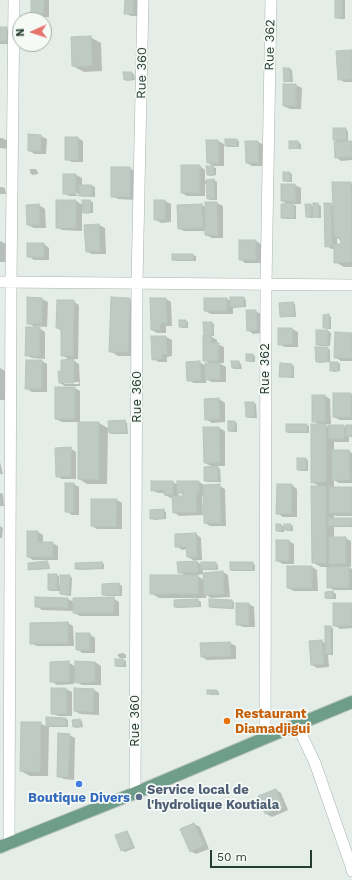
<!DOCTYPE html>
<html>
<head>
<meta charset="utf-8">
<style>
  body { margin:0 }
  #map { position:relative; width:352px; height:880px; overflow:hidden; background:#e5ede8; font-family:"Work Sans",sans-serif }
  canvas { display:block }
  .north { position:absolute; left:12px; top:12px; width:40px; height:40px; box-sizing:border-box; background:#f6faf7; border:1px solid #a3aea9; border-radius:50%; rotate:267deg; font-size:11px; font-weight:700; line-height:16px; text-align:center; color:#263d33 }
  .north::after { content:''; display:block; margin:auto; width:14px; height:18px; background:#e4746c; clip-path:polygon(50% 0,100% 100%,50% 72%,0 100%) }
  .scale { position:absolute; left:210px; top:850px; width:102px; height:18px; box-sizing:border-box; border:2px solid #263d33; border-top:0; padding-left:5px; font-size:12px; line-height:14px; white-space:nowrap; color:#263d33; -webkit-text-stroke:3px #f6faf7; paint-order:stroke }
</style>
</head>
<body>
<div id="map">
<canvas width="352" height="880"></canvas>
<div class="north">N</div>
<div class="scale">50 m</div>
</div>
<script>
const ctx = document.querySelector('canvas').getContext('2d');
ctx.lineJoin = 'round';
function fill(path, color) {
  ctx.fillStyle = color;
  ctx.fill(path, 'evenodd');
}
function poly(rows) {
  const path = new Path2D();
  for (const r of rows) {
    path.moveTo(r[0], r[1]);
    for (let i = 2; i < r.length; i += 2) path.lineTo(r[i], r[i + 1]);
  }
  return path;
}
function stroke(path, color, width, dash) {
  ctx.strokeStyle = color;
  ctx.lineWidth = width;
  ctx.lineCap = dash ? 'butt' : 'round';
  ctx.setLineDash(dash || []);
  ctx.stroke(path);
}
function write(font, color, halo, rows, align = 'center') {
  ctx.font = font + ' "Work Sans",sans-serif';
  ctx.lineWidth = 3.5;
  ctx.setLineDash([]);
  ctx.textBaseline = 'middle';
  ctx.strokeStyle = halo;
  ctx.fillStyle = color;
  for (const [text, x, y, turn = 0] of rows) {
    ctx.save();
    ctx.translate(x, y);
    ctx.rotate((+turn || 0) * Math.PI / 180);
    ctx.textAlign = isNaN(turn) ? turn : align;
    if (halo) ctx.strokeText(text, 0, 0);
    ctx.fillText(text, 0, 0);
    ctx.restore();
  }
}
fill(poly([
  [32,0,49,0,49,17,37,17,32,14],
  [126,0,139,0,139,16,131,16,125,13],
  [336,0,345,0,345,19,339,19,336,17],
  [0,28,6,28,12,31,12,44,0,44],
  [90,37,101,43,102,71,84,72,73,66],
  [352,51,352,82,344,82,339,79],
  [290,69,292,70,293,82,287,82,285,81],
  [132,73,134,74,135,80,127,81,125,79],
  [296,85,302,88,301,109,290,109,284,106],
  [345,129,348,131,348,142,352,142,352,160,341,161,336,157,339,143,334,140],
  [29,135,41,136,47,139,46,154,34,154,29,150],
  [0,138,2,138,8,141,8,149,0,148],
  [78,138,83,141,83,162,72,162,66,159],
  [236,140,239,141,239,147,228,147,224,144,224,166,213,166,208,163,207,141,218,141,226,145],
  [246,142,258,142,264,145,264,166,252,166,247,163],
  [298,142,301,144,301,149,292,149,290,148],
  [200,166,205,170,205,181,214,180,217,182,217,200,210,200,208,198,207,184,205,184,205,196,187,196,182,193],
  [213,167,216,168,216,175,210,176,208,174],
  [130,168,135,172,135,200,118,199,112,196],
  [30,169,35,169,37,170,38,174,33,175,30,173],
  [289,173,292,174,292,182,287,182,284,181],
  [76,175,82,178,82,186,92,186,95,187,95,197,80,196,80,195,72,190,71,192,79,196,69,196,64,193],
  [351,183,352,184,352,267,344,267,335,262,335,249,332,249,326,246,330,204,334,206],
  [337,238,342,241,342,245,337,245],
  [295,185,301,188,301,204,293,204,296,206,296,219,285,219,282,218,289,205,282,201],
  [0,187,2,187,5,188,6,194,0,194],
  [57,201,76,201,83,205,90,201,93,202,93,213,86,213,82,211,82,231,62,230,57,227],
  [165,201,171,204,171,222,161,223,155,219],
  [217,203,223,206,223,238,212,238,206,235,206,231,184,231,179,228,201,205,206,207],
  [318,204,321,206,321,218,317,218,313,216,314,218,309,218,307,216,311,205,314,207],
  [39,205,45,209,46,228,34,228,28,225,27,206],
  [99,225,105,228,106,254,92,254,86,251,85,226],
  [0,241,6,244,7,262,0,262],
  [256,241,261,244,261,263,245,263,240,259],
  [44,244,49,248,49,260,34,260,28,256],
  [173,255,193,255,196,256,196,261,176,261,173,260],
  [28,298,42,299,48,302,47,327,36,326,45,332,45,359,32,358,26,355,37,328,28,323],
  [112,298,130,299,138,304,137,356,118,356,110,351],
  [244,298,246,300,246,307,233,308,233,314,211,314,205,311,227,299,231,301],
  [166,299,171,302,172,326,166,326,166,333,157,333,152,330],
  [73,301,79,305,78,359,71,359,79,364,80,386,65,386,60,383,71,361,62,355,62,331,57,328],
  [64,382,79,382,79,384,64,384],
  [293,303,295,304,296,317,284,317,281,316],
  [255,311,261,314,262,333,253,334,248,330],
  [329,315,331,317,331,329,327,329,324,327],
  [186,321,188,322,188,328,182,328,180,327],
  [211,323,214,324,214,336,210,336,217,340,217,344,224,347,224,363,219,363,226,367,226,382,212,382,206,379,206,383,194,383,188,380,199,362,206,366,211,364,204,360,208,337,205,335],
  [279,329,292,329,298,332,298,347,285,347,279,344],
  [317,331,328,331,331,333,330,346,320,346,317,344],
  [352,334,352,361,341,361,335,357],
  [166,337,172,340,172,356,167,357,167,362,159,362,153,359],
  [328,348,330,350,330,362,319,363,317,361],
  [253,355,255,356,255,362,250,362,247,360],
  [42,361,47,364,47,392,32,392,26,388],
  [239,362,241,364,242,369,235,369,233,368],
  [338,363,340,364,340,371,334,372,331,370],
  [292,365,294,366,294,378,283,377,280,376],
  [0,368,5,371,5,400,0,400],
  [75,388,80,391,80,423,99,423,108,428,107,484,87,484,79,479,79,422,62,422,56,419],
  [351,394,352,395,352,420,340,420,334,417],
  [325,396,330,399,331,424,324,424,329,428,343,426,347,428,352,426,352,437,349,437,349,442,335,442,334,441,334,451,349,451,352,453,352,483,339,483,334,480,334,488,352,488,352,516,336,516,334,515,334,519,352,520,352,527,334,527,334,538,345,538,351,541,351,567,348,567,352,569,352,590,334,590,328,587,328,567,321,567,312,562,320,487,312,482,320,425,313,421],
  [219,399,225,403,225,422,212,423,206,419],
  [254,403,256,404,257,418,249,418,247,417],
  [125,421,127,423,128,434,112,434,110,433],
  [235,422,237,423,237,432,232,432,229,431],
  [306,425,309,426,309,433,289,433,287,431],
  [219,428,225,431,225,466,215,466,220,469,221,482,208,482,205,480,213,467,205,463],
  [70,448,76,452,76,479,62,479,57,476],
  [306,459,308,460,308,471,301,471,298,470],
  [0,462,3,474,0,474],
  [173,482,178,485,199,482,204,485,220,486,225,489,226,526,210,526,205,523,204,496,202,496,203,515,179,516,174,512,173,498,171,498,165,495,165,493,158,493,152,490],
  [178,492,186,496,179,497],
  [73,484,79,487,79,515,72,515,66,511],
  [292,485,297,489,297,517,283,517,277,513],
  [0,493,3,494,4,506,0,506],
  [117,500,122,503,122,529,97,529,92,526],
  [163,510,166,512,166,519,154,520,151,518],
  [277,525,281,525,285,527,290,525,293,526,293,531,288,531,284,529,284,532,279,532,277,530],
  [0,526,3,528,2,538,0,538],
  [38,532,43,535,43,543,52,543,58,546,58,560,33,560,28,557],
  [196,534,201,538,202,560,194,560,202,565,216,563,218,565,218,570,204,570,203,569,203,574,223,572,228,575,230,597,211,598,206,595,206,598,159,598,151,593,186,576,179,572,196,562,188,557,187,549,182,550,176,546],
  [204,574,204,580,196,575],
  [289,541,294,544,294,564,283,564,277,561],
  [47,562,49,564,50,569,32,570,29,569],
  [102,563,104,564,104,569,78,570,76,568],
  [252,563,255,565,255,571,233,571,231,569],
  [312,567,317,570,318,591,294,591,288,588],
  [56,575,59,576,59,585,61,585,70,576,72,578,71,596,63,595,61,594,61,591,52,591,49,590],
  [119,584,122,586,122,596,106,596,103,594,103,585],
  [333,592,336,594,336,599,328,599,326,598,326,593],
  [36,598,68,599,74,602,113,598,119,602,119,616,80,616,74,613,74,611,42,610,36,606],
  [198,600,201,602,201,607,177,608,175,607],
  [232,601,234,602,234,609,212,608,210,606],
  [249,604,254,607,255,627,243,627,237,624],
  [352,604,352,628,340,629,334,625],
  [68,623,73,626,74,646,37,646,31,643],
  [330,627,333,628,333,655,328,655,329,667,317,668,312,665,322,641,326,644],
  [89,634,95,638,95,653,82,653,77,649],
  [230,643,236,646,236,659,207,660,202,657],
  [123,653,126,655,126,658,120,658,118,656,118,654],
  [123,660,126,661,126,667,119,667,116,666],
  [68,662,76,667,76,662,95,662,101,666,101,685,82,685,74,681,74,684,57,685,51,681],
  [52,689,66,689,72,692,72,716,58,716,52,713],
  [94,690,99,693,99,715,80,714,75,711],
  [217,691,219,692,219,695,211,695,208,693],
  [47,718,66,719,68,720,68,727,49,727,48,776,30,776,21,771,40,723,47,727],
  [79,720,82,721,83,727,76,728,74,726],
  [69,735,75,738,74,780,64,779,58,776],
  [276,790,281,793,288,810,272,817,266,814],
  [194,824,200,827,209,849,196,854,190,851],
  [127,832,129,834,135,848,125,852,122,850]
]), '#0003');
const building = poly([
  [31,0,44,0,43,14,31,14,31,0],
  [125,0,133,0,133,14,124,14,125,0],
  [335,0,342,0,342,18,335,18,335,0],
  [0,27,7,27,6,41,0,41,0,27],
  [91,36,92,66,72,66,71,37,91,36],
  [352,50,352,79,338,80,336,51,352,50],
  [283,68,290,68,290,81,284,82,283,68],
  [123,72,132,72,132,79,124,80,123,72],
  [283,84,296,84,296,106,283,106,283,84],
  [333,128,346,128,346,140,333,140,333,128],
  [28,134,41,135,41,151,28,151,28,134],
  [65,137,78,137,78,160,65,160,65,137],
  [225,139,237,139,237,146,225,146,225,139],
  [206,140,218,140,219,163,207,163,206,140],
  [245,141,258,141,259,163,246,163,245,141],
  [289,141,298,141,298,148,289,149,289,141],
  [352,141,352,157,335,158,334,142,352,141],
  [181,165,200,165,200,193,181,193,181,165],
  [206,166,213,166,214,175,207,175,206,166],
  [111,167,130,167,130,197,111,197,111,167],
  [283,172,290,172,290,181,283,181,283,172],
  [63,174,76,174,76,194,63,194,63,174],
  [214,179,215,199,207,199,206,180,214,179],
  [332,182,351,182,352,262,334,263,334,244,341,244,340,237,334,237,332,182],
  [281,184,295,184,296,201,281,201,281,184],
  [79,185,92,185,92,196,79,196,79,185],
  [56,200,76,200,76,228,56,228,56,200],
  [82,200,90,200,90,213,83,213,82,200],
  [154,200,165,200,165,220,154,220,154,200],
  [205,202,217,202,218,236,205,235,205,202],
  [294,203,294,218,281,218,281,204,294,203],
  [313,203,318,203,319,217,313,217,313,203],
  [324,203,331,203,332,246,325,247,324,203],
  [39,204,40,225,27,225,26,205,39,204],
  [202,204,203,228,178,229,177,205,202,204],
  [305,204,311,204,311,217,306,217,305,204],
  [99,224,100,251,86,252,84,225,99,224],
  [239,240,256,240,256,260,239,260,239,240],
  [27,243,44,243,44,257,27,257,27,243],
  [172,254,193,254,193,260,172,260,172,254],
  [27,297,42,298,42,324,27,324,27,297],
  [111,297,130,298,128,352,109,352,111,297],
  [230,297,244,297,244,306,230,307,230,297],
  [150,298,166,298,167,323,160,323,160,330,151,330,150,298],
  [204,298,227,298,227,311,204,311,204,298],
  [57,300,74,300,73,356,61,356,61,328,56,328,57,300],
  [293,302,294,316,280,317,279,303,293,302],
  [246,310,256,310,257,330,247,331,246,310],
  [329,314,329,328,323,328,323,315,329,314],
  [179,320,186,320,186,327,179,327,179,320],
  [203,322,212,322,212,335,204,336,203,322],
  [26,327,40,327,39,356,25,356,26,327],
  [278,328,292,328,293,344,278,345,278,328],
  [316,330,328,330,328,345,316,345,316,330],
  [335,332,352,333,352,358,334,358,335,332],
  [151,336,166,336,167,354,162,354,162,359,152,360,151,336],
  [203,336,211,336,211,343,219,343,218,361,203,361,203,336],
  [315,347,328,347,328,361,316,362,315,347],
  [246,354,253,354,253,361,246,361,246,354],
  [74,359,74,383,59,383,58,371,61,371,61,360,74,359],
  [26,360,42,360,42,389,25,389,26,360],
  [200,361,201,380,187,381,186,362,200,361],
  [231,361,239,361,239,368,232,368,231,361],
  [330,362,338,362,338,371,330,371,330,362],
  [205,363,220,363,220,379,205,380,205,363],
  [280,363,292,364,292,377,279,377,280,363],
  [55,387,75,387,75,419,55,419,55,387],
  [333,393,351,393,351,417,333,417,333,393],
  [312,395,325,395,325,421,312,422,312,395],
  [219,398,220,419,205,420,204,399,219,398],
  [245,402,254,402,254,417,246,417,245,402],
  [125,420,126,433,109,433,108,421,125,420],
  [228,421,235,421,235,431,228,431,228,421],
  [78,422,99,422,99,480,78,479,78,422],
  [286,424,307,424,307,432,286,432,286,424],
  [311,424,326,424,326,482,311,483,311,424],
  [328,425,344,425,344,439,329,439,328,425],
  [346,425,352,425,352,436,346,436,346,425],
  [203,427,219,427,220,463,204,463,203,427],
  [71,447,71,476,56,477,55,448,71,447],
  [332,450,349,450,350,480,332,480,332,450],
  [297,458,306,458,306,470,297,470,297,458],
  [218,466,218,481,204,481,204,467,218,466],
  [151,481,173,481,173,495,164,495,164,490,151,491,151,481],
  [177,481,199,481,199,493,196,493,197,512,173,513,172,496,183,496,183,493,177,493,177,481],
  [65,483,74,483,74,512,65,512,65,483],
  [220,484,221,523,204,523,203,485,220,484],
  [277,484,292,484,291,514,276,514,277,484],
  [311,486,326,486,326,563,312,563,311,486],
  [329,487,352,487,352,513,329,513,329,487],
  [91,499,117,499,116,527,91,526,91,499],
  [164,509,164,518,150,519,150,510,164,509],
  [328,518,352,518,351,526,328,526,328,518],
  [276,524,281,524,282,531,276,531,276,524],
  [284,524,291,524,291,530,284,530,284,524],
  [27,531,38,531,38,542,53,542,53,557,27,557,27,531],
  [196,533,197,557,187,557,186,547,175,547,175,534,196,533],
  [329,537,346,537,346,564,329,564,329,537],
  [276,540,289,540,289,561,276,561,276,540],
  [47,561,48,568,28,570,28,563,47,561],
  [197,561,198,572,178,573,177,562,197,561],
  [102,562,102,568,75,569,75,563,102,562],
  [201,562,216,562,216,569,201,569,201,562],
  [230,562,253,562,253,570,230,570,230,562],
  [287,566,312,566,312,588,287,588,287,566],
  [349,566,349,587,327,588,327,567,349,566],
  [223,571,224,594,204,595,203,573,223,571],
  [48,574,57,574,57,590,48,590,48,574],
  [60,575,70,575,69,595,60,594,60,575],
  [150,575,198,575,198,594,150,594,150,575],
  [119,583,120,595,102,595,102,584,119,583],
  [333,591,333,598,325,598,325,592,333,591],
  [35,597,68,598,68,608,35,607,35,597],
  [114,597,114,613,73,613,73,598,114,597],
  [198,599,199,606,174,607,174,600,198,599],
  [209,599,232,600,232,608,209,607,209,599],
  [236,603,249,603,249,625,236,625,236,603],
  [333,603,352,603,352,626,333,626,333,603],
  [68,622,68,643,30,644,30,623,68,622],
  [325,626,331,626,331,654,325,654,325,626],
  [76,633,90,633,90,650,76,650,76,633],
  [322,640,324,664,311,665,309,641,322,640],
  [230,642,231,656,201,657,200,643,230,642],
  [115,659,124,659,124,666,115,666,115,659],
  [69,661,69,682,50,682,50,662,69,661],
  [75,661,95,662,95,682,75,683,75,661],
  [51,688,66,688,67,714,51,714,51,688],
  [74,688,94,689,93,712,74,711,74,688],
  [207,690,217,690,217,694,207,694,207,690],
  [46,717,66,718,66,726,46,726,46,717],
  [80,719,81,726,73,727,72,720,80,719],
  [21,722,41,722,40,772,20,771,21,722],
  [58,733,70,734,68,777,57,777,58,733],
  [276,789,283,807,265,814,258,796,276,789],
  [194,823,204,845,190,852,180,829,194,823],
  [127,831,133,847,121,851,115,835,127,831]
]);
fill(building, '#becac3');
stroke(building, '#b8c6be', 1);
const minor = poly([
  [0,282,352,285],
  [297,725,315,763,351,866,352,871],
  [265,738,266,284,271,0],
  [135,793,137,283,143,0],
  [9,844,11,282,14,0]
]);
const primary = poly([
  [0,847,135,793,265,738,352,702]
]);
stroke(minor, '#a8b5ae', 12);
stroke(primary, '#c2c9c6', 14);
stroke(minor, '#fff', 11);
stroke(primary, '#6e9e89', 12);
for (const [x, y, r, color] of [
  [227,721,4,"#e8710a"],
  [79,784,4,"#3f7fe0"],
  [139,797,4,"#5c6f8a"]
]) {
  const dot = new Path2D();
  dot.arc(x, y, r, 0, 2 * Math.PI);
  ctx.fillStyle = color;
  ctx.fill(dot);
  stroke(dot, '#f6faf7', 1.5);
}
write('13px', '#263d33', '#f6faf7', [
  ["Rue 362",270,45,-89],
  ["Rue 360",142,73,-89],
  ["Rue 362",265,369,-90],
  ["Rue 360",137,397,-90],
  ["Rue 360",135,721,-90]
]);
write('bold 13px', '#c56008', '#f6faf7', [
  ["Restaurant",235,714],
  ["Diamadjigui",235,729]
], 'left');
write('bold 13px', '#4e5e75', '#f6faf7', [
  ["Service local de",147,790],
  ["l'hydrolique Koutiala",147,805]
], 'left');
write('bold 13px', '#366cbe', '#f6faf7', [
  ["Boutique Divers",79,798]
]);
</script>
</body>
</html>
